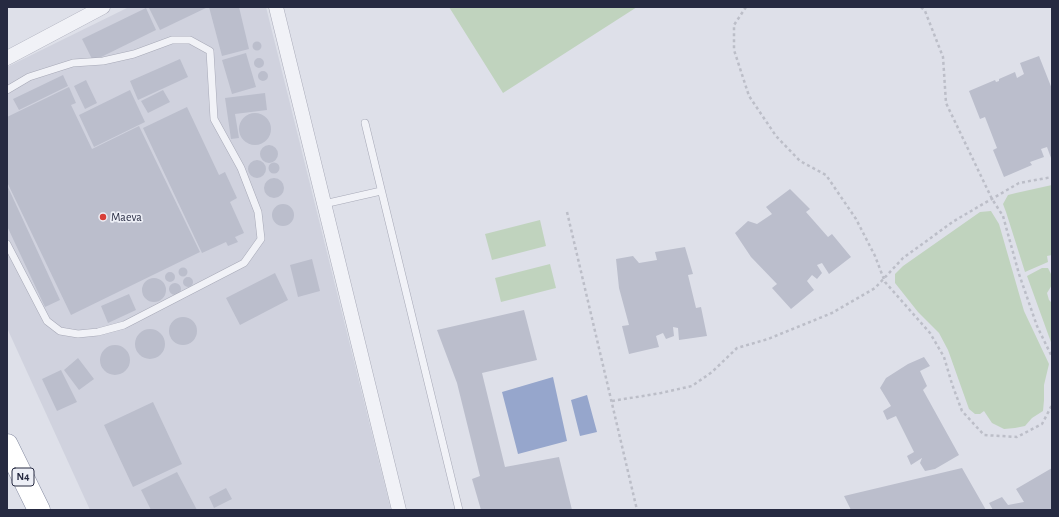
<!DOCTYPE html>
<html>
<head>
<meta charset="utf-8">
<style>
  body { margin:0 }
  #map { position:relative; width:1059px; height:517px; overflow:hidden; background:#dee0e9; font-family:"Alegreya Sans",sans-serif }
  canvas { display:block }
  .frame { position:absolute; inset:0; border:8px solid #262a41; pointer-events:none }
</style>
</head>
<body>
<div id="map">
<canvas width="1059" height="517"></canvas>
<div class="frame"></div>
</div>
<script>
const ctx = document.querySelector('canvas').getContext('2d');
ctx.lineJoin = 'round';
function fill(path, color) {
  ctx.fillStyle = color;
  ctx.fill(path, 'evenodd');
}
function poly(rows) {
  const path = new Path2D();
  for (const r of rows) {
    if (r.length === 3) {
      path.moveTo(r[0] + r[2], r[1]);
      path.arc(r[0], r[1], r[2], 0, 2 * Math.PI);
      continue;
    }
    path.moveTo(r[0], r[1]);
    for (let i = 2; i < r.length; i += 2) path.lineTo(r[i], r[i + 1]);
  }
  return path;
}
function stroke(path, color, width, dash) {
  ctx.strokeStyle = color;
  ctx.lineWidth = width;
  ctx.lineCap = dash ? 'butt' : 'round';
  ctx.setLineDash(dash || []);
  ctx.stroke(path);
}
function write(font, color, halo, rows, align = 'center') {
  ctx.font = font + ' "Alegreya Sans",sans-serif';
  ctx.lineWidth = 3.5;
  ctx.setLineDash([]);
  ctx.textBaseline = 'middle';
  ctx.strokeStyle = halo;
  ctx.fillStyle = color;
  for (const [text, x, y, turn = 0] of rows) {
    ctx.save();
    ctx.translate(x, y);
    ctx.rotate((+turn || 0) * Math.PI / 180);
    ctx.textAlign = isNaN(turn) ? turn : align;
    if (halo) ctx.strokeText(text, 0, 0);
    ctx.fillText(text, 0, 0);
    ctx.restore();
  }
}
fill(poly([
  [129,7,266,7,391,510,90,510,7,328,7,67]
]), '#d0d2de');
fill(poly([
  [449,7,637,7,503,93],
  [1052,185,1052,255,1047,256,1048,262,1025,272,1006,212,1003,204,1008,195,1016,193],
  [991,211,999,224,1024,311,1049,364,1044,385,1044,400,1043,411,1032,418,1025,426,1015,428,1004,429,992,423,984,411,980,414,975,414,969,409,948,350,939,333,918,312,895,283,895,274,903,266,980,212],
  [540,220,546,246,492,260,485,234],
  [550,264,556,288,501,302,495,278],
  [1042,268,1048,268,1052,276,1052,285,1047,293,1049,300,1052,303,1052,345,1027,276]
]), '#c0d3be');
fill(poly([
  [553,377,567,441,518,454,502,392],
  [587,395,597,432,580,436,571,400]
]), '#96a6cc');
fill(poly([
  [151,7,208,7,160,30,149,8],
  [209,7,239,7,249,49,222,56],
  [146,8,156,30,93,61,82,39],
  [257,46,4.5],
  [246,53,256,87,232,94,222,60],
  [1039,56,1052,89,1052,157,1051,158,1047,147,1041,149,1044,157,1030,162,1032,165,1004,177,993,150,997,148,985,117,980,119,969,91,995,80,996,82,999,81,999,79,1015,72,1017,78,1024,74,1020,63],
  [259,63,5],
  [180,59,188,77,138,100,130,81],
  [263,76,5],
  [63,75,68,86,19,110,13,99],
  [86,80,97,103,85,109,74,86],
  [69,87,76,103,71,105,92,149,139,126,200,252,71,315,7,182,7,117],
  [130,90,145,122,94,147,79,115],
  [163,90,170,102,148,113,141,101],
  [265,93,267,110,235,114,239,138,231,139,225,98],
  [187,107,219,175,225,172,237,198,230,202,244,233,235,237,238,242,228,246,226,242,202,253,143,128],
  [255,129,16],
  [269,154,9],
  [257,169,9],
  [274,168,5.5],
  [274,188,10],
  [7,185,60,300,45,307,7,226],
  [790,189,810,209,806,212,828,237,832,234,851,257,829,274,822,263,817,265,822,273,817,279,812,275,807,281,814,290,791,309,772,288,777,284,751,257,735,233,748,221,757,224,772,214,766,207],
  [283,215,11],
  [685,247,693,274,688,275,696,308,701,307,707,336,679,340,678,328,673,327,674,336,666,339,663,333,656,336,659,347,629,354,622,326,629,325,619,288,616,259,633,256,639,263,657,260,655,252],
  [312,259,320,291,298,297,290,265],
  [183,272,4.5],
  [170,277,5],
  [275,273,288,300,240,325,226,298],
  [188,282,5],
  [154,290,12],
  [175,289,6],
  [129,294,136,310,108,323,101,306],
  [524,310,537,360,482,373,505,467,559,457,572,510,481,510,472,479,480,476,457,383,437,330],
  [183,331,14],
  [150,344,15],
  [115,360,15],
  [924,357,930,366,920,371,927,386,923,390,959,455,935,469,925,471,920,463,922,458,911,465,907,456,914,452,896,416,887,420,883,411,891,406,880,388,886,378,908,364],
  [78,358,94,379,79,390,64,370],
  [61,370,77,402,57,411,42,379],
  [153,402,182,464,133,487,104,425],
  [962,468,986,510,851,510,844,496],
  [1052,468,1052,510,993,510,989,503,1002,497,1008,505,1024,502,1016,489],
  [177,472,197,510,151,510,141,490],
  [226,488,232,499,214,508,209,497]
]), '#bbbecc');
const service = poly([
  [7,90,29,77,73,63,103,61,134,54,172,40,190,40,210,51,214,119,241,168,258,212,261,239,244,263,124,325,98,332,78,334,60,331,47,321,7,244],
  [365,123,459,510],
  [324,204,381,191]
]);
const minor = poly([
  [276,7,399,510],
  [7,58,103,7]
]);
const trunk = poly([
  [7,445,39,510]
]);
stroke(service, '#a7a9b7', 8);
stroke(minor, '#a7a9b7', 15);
stroke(trunk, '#848aa0', 23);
stroke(poly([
  [746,7,734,25,734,50,749,96,776,136,800,161,826,175,856,219,875,256,885,282,930,333,944,357,952,384,962,411,984,435,1017,437,1042,424,1052,405],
  [921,7,925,11,943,57,946,103,992,199,1003,216,1019,274,1037,326,1052,357],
  [567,212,637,510],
  [612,401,661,393,692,386,712,372,737,348,768,339,832,313,875,288,903,258,954,221,1019,183,1052,177]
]), '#bcbec8', 2.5, [3, 3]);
stroke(service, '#f1f2f7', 7);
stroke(minor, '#f1f2f7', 14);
stroke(trunk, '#fff', 22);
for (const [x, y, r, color] of [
  [103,217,4,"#d83f39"]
]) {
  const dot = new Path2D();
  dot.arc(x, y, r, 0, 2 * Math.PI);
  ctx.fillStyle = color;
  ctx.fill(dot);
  stroke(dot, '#edeff6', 1.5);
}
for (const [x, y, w] of [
  [23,477,22]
]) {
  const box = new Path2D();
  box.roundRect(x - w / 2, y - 9, w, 18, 3);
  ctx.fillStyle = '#edeff6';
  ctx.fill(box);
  stroke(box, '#262a41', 1);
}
write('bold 11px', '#262a41', null, [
  ["N4",23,477]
]);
write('12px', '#262a41', '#edeff6', [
  ["Maeva",111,217]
], 'left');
</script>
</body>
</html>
